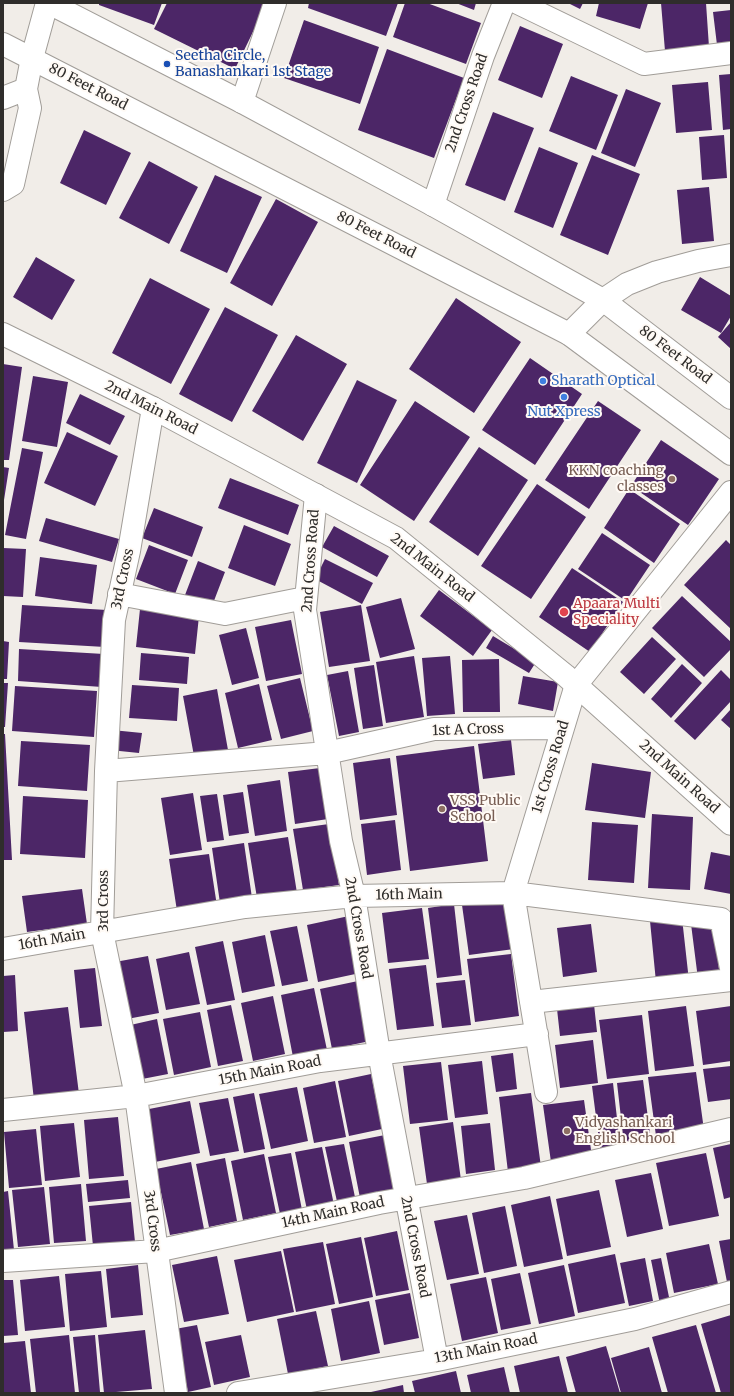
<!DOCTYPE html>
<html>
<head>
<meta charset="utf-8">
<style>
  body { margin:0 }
  #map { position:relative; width:734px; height:1396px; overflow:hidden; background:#f1ede8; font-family:Merriweather,serif }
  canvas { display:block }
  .frame { position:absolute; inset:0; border:4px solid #2f2d2b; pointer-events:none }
</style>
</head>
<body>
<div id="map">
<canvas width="734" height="1396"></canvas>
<div class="frame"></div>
</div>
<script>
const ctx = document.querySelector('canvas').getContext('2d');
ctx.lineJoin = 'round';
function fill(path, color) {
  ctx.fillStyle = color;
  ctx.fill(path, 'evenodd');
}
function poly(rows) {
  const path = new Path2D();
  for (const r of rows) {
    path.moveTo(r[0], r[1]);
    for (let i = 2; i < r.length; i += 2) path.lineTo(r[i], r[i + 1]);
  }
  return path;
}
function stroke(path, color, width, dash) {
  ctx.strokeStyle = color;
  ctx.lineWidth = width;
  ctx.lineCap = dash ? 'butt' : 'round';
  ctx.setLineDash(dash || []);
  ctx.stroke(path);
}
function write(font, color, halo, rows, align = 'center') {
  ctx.font = font + ' Merriweather,serif';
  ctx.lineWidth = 4;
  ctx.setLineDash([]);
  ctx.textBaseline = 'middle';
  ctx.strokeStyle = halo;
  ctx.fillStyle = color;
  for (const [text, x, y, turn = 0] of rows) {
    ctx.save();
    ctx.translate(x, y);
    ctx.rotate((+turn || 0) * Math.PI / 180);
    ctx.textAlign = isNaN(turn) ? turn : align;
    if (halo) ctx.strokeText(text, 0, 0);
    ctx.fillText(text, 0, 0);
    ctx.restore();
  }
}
fill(poly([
  [99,3,162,3,154,25,99,5],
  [167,3,267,3,235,69,154,29],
  [309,3,398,3,386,36,308,8],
  [405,3,427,3,481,23,466,64,393,37],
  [456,3,476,3,474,10],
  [568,3,583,3,580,9],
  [599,3,648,3,640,29,596,16],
  [661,3,706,3,709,47,665,51],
  [731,10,731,44,717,45,713,12],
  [304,20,379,47,360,104,284,78],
  [520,26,563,44,542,98,498,80],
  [387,49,464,78,434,158,358,130],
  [731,74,731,129,723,130,719,75],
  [571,76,618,95,596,150,549,131],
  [708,82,712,130,676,133,672,85],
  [626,89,661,103,635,167,601,153],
  [493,112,534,128,505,201,465,185],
  [84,130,131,153,106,205,60,183],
  [724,135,727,178,702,180,699,137],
  [539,147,578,163,553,228,514,212],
  [592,155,640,174,608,255,560,235],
  [149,161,198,187,169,244,119,218],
  [215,175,262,197,227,273,180,251],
  [709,187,714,241,682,244,677,190],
  [276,199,318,222,272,306,230,283],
  [36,257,75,280,52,320,13,297],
  [700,277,731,296,731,316,721,333,681,310],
  [150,278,210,309,171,384,112,353],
  [456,298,521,342,474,413,409,369],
  [225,307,278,335,232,422,179,394],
  [731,322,731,349,718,337],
  [296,335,347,364,303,441,252,411],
  [530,358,582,394,535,465,482,430],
  [3,364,22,367,9,460,3,460],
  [33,376,68,382,57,447,22,441],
  [357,380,397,400,357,483,317,463],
  [80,394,125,416,110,445,66,423],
  [415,401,470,437,414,521,360,485],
  [598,401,641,430,589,509,545,480],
  [67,432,118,456,95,506,44,483],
  [661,440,719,479,688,525,631,486],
  [479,447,528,480,478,556,429,522],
  [22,448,43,452,26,539,5,535],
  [3,467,9,468,4,500,3,500],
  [230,478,299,505,288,535,218,508],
  [537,484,586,517,531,599,481,566],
  [629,489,680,524,654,563,604,528],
  [154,508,203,527,192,557,142,538],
  [46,518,119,539,112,562,39,541],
  [244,525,291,544,275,586,228,568],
  [334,526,389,556,377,577,322,547],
  [602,533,650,565,626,601,578,569],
  [726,540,731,545,731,629,684,585],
  [149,545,188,560,175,594,136,579],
  [3,548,26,549,23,597,3,596],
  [40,557,97,565,92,604,35,596],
  [325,559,373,583,362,604,315,579],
  [198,561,225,572,212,606,185,595],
  [572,568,623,602,590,652,539,617],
  [439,590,492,630,473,656,420,616],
  [682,596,731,642,731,649,704,677,652,628],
  [401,598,415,649,380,658,366,607],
  [22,605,107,610,105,647,19,642],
  [361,605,370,661,329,667,320,612],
  [140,609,199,616,195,654,136,647],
  [291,620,302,674,266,681,255,627],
  [246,628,259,678,232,685,219,635],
  [493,636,536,662,529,673,486,648],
  [652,637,676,659,644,694,620,672],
  [3,641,9,642,7,679,3,679],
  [19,649,104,654,102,687,18,681],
  [141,653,189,657,187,684,139,680],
  [414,656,424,717,386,723,376,662],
  [450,656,455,714,427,716,422,658],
  [499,659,500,712,463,712,462,660],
  [682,664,702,683,671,718,651,699],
  [374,665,383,726,363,729,354,668],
  [721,670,731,680,731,701,695,740,674,721],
  [348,671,359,732,339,736,327,675],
  [523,676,558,682,553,711,518,704],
  [300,678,313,731,281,739,267,686],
  [3,683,8,683,5,727,3,727],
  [259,684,272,740,238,748,225,693],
  [132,685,179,688,177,721,129,718],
  [15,686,97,691,94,737,12,731],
  [217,689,228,750,194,756,183,696],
  [731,709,731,729,721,720],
  [112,730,142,733,139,753,110,750],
  [3,734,5,734,12,860,3,860],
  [511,740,515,775,483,779,478,744],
  [21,741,90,745,87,791,18,786],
  [474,746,488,861,410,871,396,756],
  [390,758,397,815,360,820,353,763],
  [592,763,651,772,645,818,585,810],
  [320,768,328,819,295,824,288,772],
  [280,780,287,831,255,836,247,785],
  [243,792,249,833,229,836,223,795],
  [193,793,202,850,170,855,161,798],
  [217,794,224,840,207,842,200,796],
  [23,796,88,800,85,858,20,854],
  [652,814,693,817,690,890,648,888],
  [395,820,401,870,367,875,361,824],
  [592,822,638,825,634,883,588,880],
  [329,824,339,885,303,890,293,829],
  [288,837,297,893,257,898,248,843],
  [244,843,252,898,220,903,212,848],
  [711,852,731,856,731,894,704,889],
  [209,854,217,906,177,911,169,859],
  [82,889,87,924,27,932,22,896],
  [508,900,514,949,469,955,462,905],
  [454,904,462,975,437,978,428,908],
  [422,908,429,959,388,963,382,913],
  [349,916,360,973,318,982,307,925],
  [682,918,689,981,656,982,650,921],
  [713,921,720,977,698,979,691,924],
  [591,924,597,972,563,977,557,928],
  [297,926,308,981,282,986,270,931],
  [265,935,275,986,242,993,232,942],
  [223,941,235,1000,207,1005,195,947],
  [189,952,200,1004,166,1010,156,959],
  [511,954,519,1016,475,1022,467,959],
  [148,956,159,1013,127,1019,115,962],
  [426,965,434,1026,397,1030,389,969],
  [95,968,102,1026,80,1028,74,970],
  [15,975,18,1031,3,1032,3,976],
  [465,980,471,1025,442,1028,436,983],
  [358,981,370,1041,332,1049,320,989],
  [314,988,327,1050,293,1057,281,995],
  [593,995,597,1032,560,1036,556,1000],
  [273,996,285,1054,253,1061,241,1003],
  [231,1005,243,1061,218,1066,207,1010],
  [686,1006,694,1066,655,1071,648,1011],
  [731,1006,731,1061,703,1065,696,1011],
  [68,1007,79,1094,34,1100,24,1012],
  [200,1012,211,1067,174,1075,163,1019],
  [642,1015,649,1074,607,1079,599,1020],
  [157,1019,168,1074,137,1080,126,1026],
  [593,1040,598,1083,560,1088,555,1045],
  [513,1053,517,1089,496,1092,491,1056],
  [482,1061,488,1114,455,1118,448,1065],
  [441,1062,448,1120,410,1124,403,1066],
  [731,1066,731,1099,708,1102,703,1069],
  [696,1072,704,1130,656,1136,648,1077],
  [371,1074,382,1129,349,1136,338,1081],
  [643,1080,651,1141,624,1144,617,1083],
  [335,1081,346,1137,314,1143,303,1088],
  [613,1083,620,1145,600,1148,592,1086],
  [297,1087,308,1141,271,1149,259,1094],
  [254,1093,265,1149,244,1153,233,1097],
  [531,1093,541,1167,508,1172,499,1097],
  [228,1098,239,1151,210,1156,199,1103],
  [584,1100,592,1157,551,1162,543,1105],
  [190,1101,200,1153,155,1162,144,1110],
  [118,1117,124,1176,89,1179,84,1120],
  [453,1122,461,1180,427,1184,419,1127],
  [74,1123,80,1177,45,1181,40,1126],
  [490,1123,495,1170,466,1174,461,1126],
  [36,1129,42,1185,9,1188,4,1132],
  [385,1135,397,1196,361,1203,349,1142],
  [344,1144,356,1202,338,1206,325,1147],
  [731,1144,731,1197,724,1199,713,1148],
  [322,1147,334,1205,307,1210,295,1152],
  [291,1153,302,1210,280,1214,268,1157],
  [706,1153,719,1216,669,1226,656,1163],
  [264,1154,276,1213,243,1220,231,1161],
  [225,1158,237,1221,209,1227,196,1164],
  [191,1162,204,1229,170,1235,156,1169],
  [651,1173,663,1229,627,1237,615,1180],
  [128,1180,130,1198,88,1202,86,1184],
  [81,1184,86,1241,54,1243,49,1187],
  [44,1187,50,1244,18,1247,12,1190],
  [599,1190,611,1247,567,1256,556,1199],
  [8,1191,14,1250,3,1251,3,1192],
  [550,1196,563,1259,524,1267,511,1205],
  [131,1202,135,1242,93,1246,89,1206],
  [505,1206,517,1266,484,1273,472,1213],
  [467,1215,479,1274,447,1280,434,1221],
  [397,1231,409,1290,376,1296,364,1238],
  [361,1237,373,1297,339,1304,326,1244],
  [731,1239,731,1281,727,1282,719,1241],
  [323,1242,335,1304,296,1312,283,1249],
  [709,1244,718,1284,674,1293,666,1253],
  [281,1251,294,1312,247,1322,234,1260],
  [615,1254,625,1303,578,1313,568,1264],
  [217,1256,229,1314,184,1322,172,1265],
  [645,1258,653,1301,629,1306,620,1263],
  [661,1258,670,1302,660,1304,651,1260],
  [138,1265,143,1315,111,1318,106,1269],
  [564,1265,575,1316,539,1324,528,1273],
  [101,1271,107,1327,70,1331,65,1274],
  [520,1273,531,1324,501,1330,491,1279],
  [59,1276,65,1327,25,1331,20,1280],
  [486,1277,498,1333,462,1341,450,1284],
  [3,1280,13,1280,18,1335,3,1336],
  [410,1293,419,1338,384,1345,375,1300],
  [369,1301,380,1353,341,1361,331,1309],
  [316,1311,328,1366,288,1374,277,1319],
  [731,1315,731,1393,721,1393,701,1324],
  [197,1325,211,1387,188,1392,175,1329],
  [696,1325,716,1393,668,1393,652,1337],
  [145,1330,152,1389,104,1393,98,1335],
  [69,1335,75,1393,36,1393,30,1339],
  [95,1335,100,1392,79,1393,73,1337],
  [241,1335,250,1377,214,1385,205,1342],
  [25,1341,31,1393,3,1393,3,1343],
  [606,1346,620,1393,576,1393,566,1357],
  [649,1347,662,1393,621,1393,611,1358],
  [559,1356,568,1393,520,1393,514,1366],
  [504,1367,510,1393,471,1393,467,1375],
  [456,1371,461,1393,415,1393,412,1381],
  [403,1385,404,1393,371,1393,371,1392]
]), '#4c2667');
const minor = poly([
  [518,3,644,64,731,53],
  [3,98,26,89],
  [242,102,275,3],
  [3,190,13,184,30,108,26,89,32,58],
  [433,205,483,56,504,3],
  [153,408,129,551,114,620,106,771,102,932,136,1096,176,1393],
  [316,495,305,610,341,841,354,896,379,1053,437,1360],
  [119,594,225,614,305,598],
  [106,771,327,753,434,729,563,728],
  [3,949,245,907,354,896,513,893,721,919,731,968],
  [531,1002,731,980],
  [546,1092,513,893,576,685,731,492],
  [3,1110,136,1096,320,1061,537,1034],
  [3,1261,156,1251,379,1203,524,1178,731,1129],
  [238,1393,437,1360,635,1319,731,1292]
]);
const tertiary = poly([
  [32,58,47,3],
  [3,334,153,408,396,538,565,675,731,824],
  [569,334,603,300,627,284,657,272,698,261,731,255]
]);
const secondary = poly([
  [49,3,242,102,433,205,603,300,731,398],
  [3,44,569,334,731,454]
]);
stroke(minor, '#a19d98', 24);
stroke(tertiary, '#a19d98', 24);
stroke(secondary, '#a19d98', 24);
stroke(minor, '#fff', 22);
stroke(tertiary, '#fff', 22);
stroke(secondary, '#fff', 22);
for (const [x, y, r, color] of [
  [167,64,4,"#1a4fb4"],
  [543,381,4,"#3f7fe0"],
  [564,397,4,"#3f7fe0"],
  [672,479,4,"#8d6e63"],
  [564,612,5,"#e0444e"],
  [442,809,4,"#8d6e63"],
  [567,1131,4,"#8d6e63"]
]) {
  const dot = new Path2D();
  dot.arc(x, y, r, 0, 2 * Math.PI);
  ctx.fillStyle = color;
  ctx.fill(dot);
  stroke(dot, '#fffaf5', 1.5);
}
write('14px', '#164399', '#fffaf5', [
  ["Seetha Circle,",175,56],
  ["Banashankari 1st Stage",175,72]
], 'left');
write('14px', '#2f2d2b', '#fffaf5', [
  ["80 Feet Road",88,87,27],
  ["2nd Cross Road",467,103,-71],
  ["80 Feet Road",376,235,27],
  ["80 Feet Road",675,355,37],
  ["2nd Main Road",151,408,27],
  ["2nd Cross Road",311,561,-86],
  ["2nd Main Road",432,568,38],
  ["3rd Cross",123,579,-78],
  ["1st A Cross",468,730,-2],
  ["1st Cross Road",551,767,-73],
  ["2nd Main Road",679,777,42],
  ["16th Main",409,895,-1],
  ["3rd Cross",104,901,-90],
  ["2nd Cross Road",358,928,80],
  ["16th Main",52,940,-10],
  ["15th Main Road",270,1071,-11],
  ["14th Main Road",333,1213,-12],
  ["3rd Cross",152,1221,83],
  ["2nd Cross Road",415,1247,79],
  ["13th Main Road",486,1349,-11]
]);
write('14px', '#366cbe', '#fffaf5', [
  ["Sharath Optical",551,381],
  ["Nut Xpress",564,412,"center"]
], 'left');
write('14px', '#785e54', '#fffaf5', [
  ["KKN coaching",664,471,"right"],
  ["classes",664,487,"right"],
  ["VSS Public",450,801],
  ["School",450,817],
  ["Vidyashankari",575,1123],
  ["English School",575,1139]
], 'left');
write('14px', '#be3a42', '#fffaf5', [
  ["Apaara Multi",573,604],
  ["Speciality",573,620]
], 'left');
</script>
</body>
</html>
